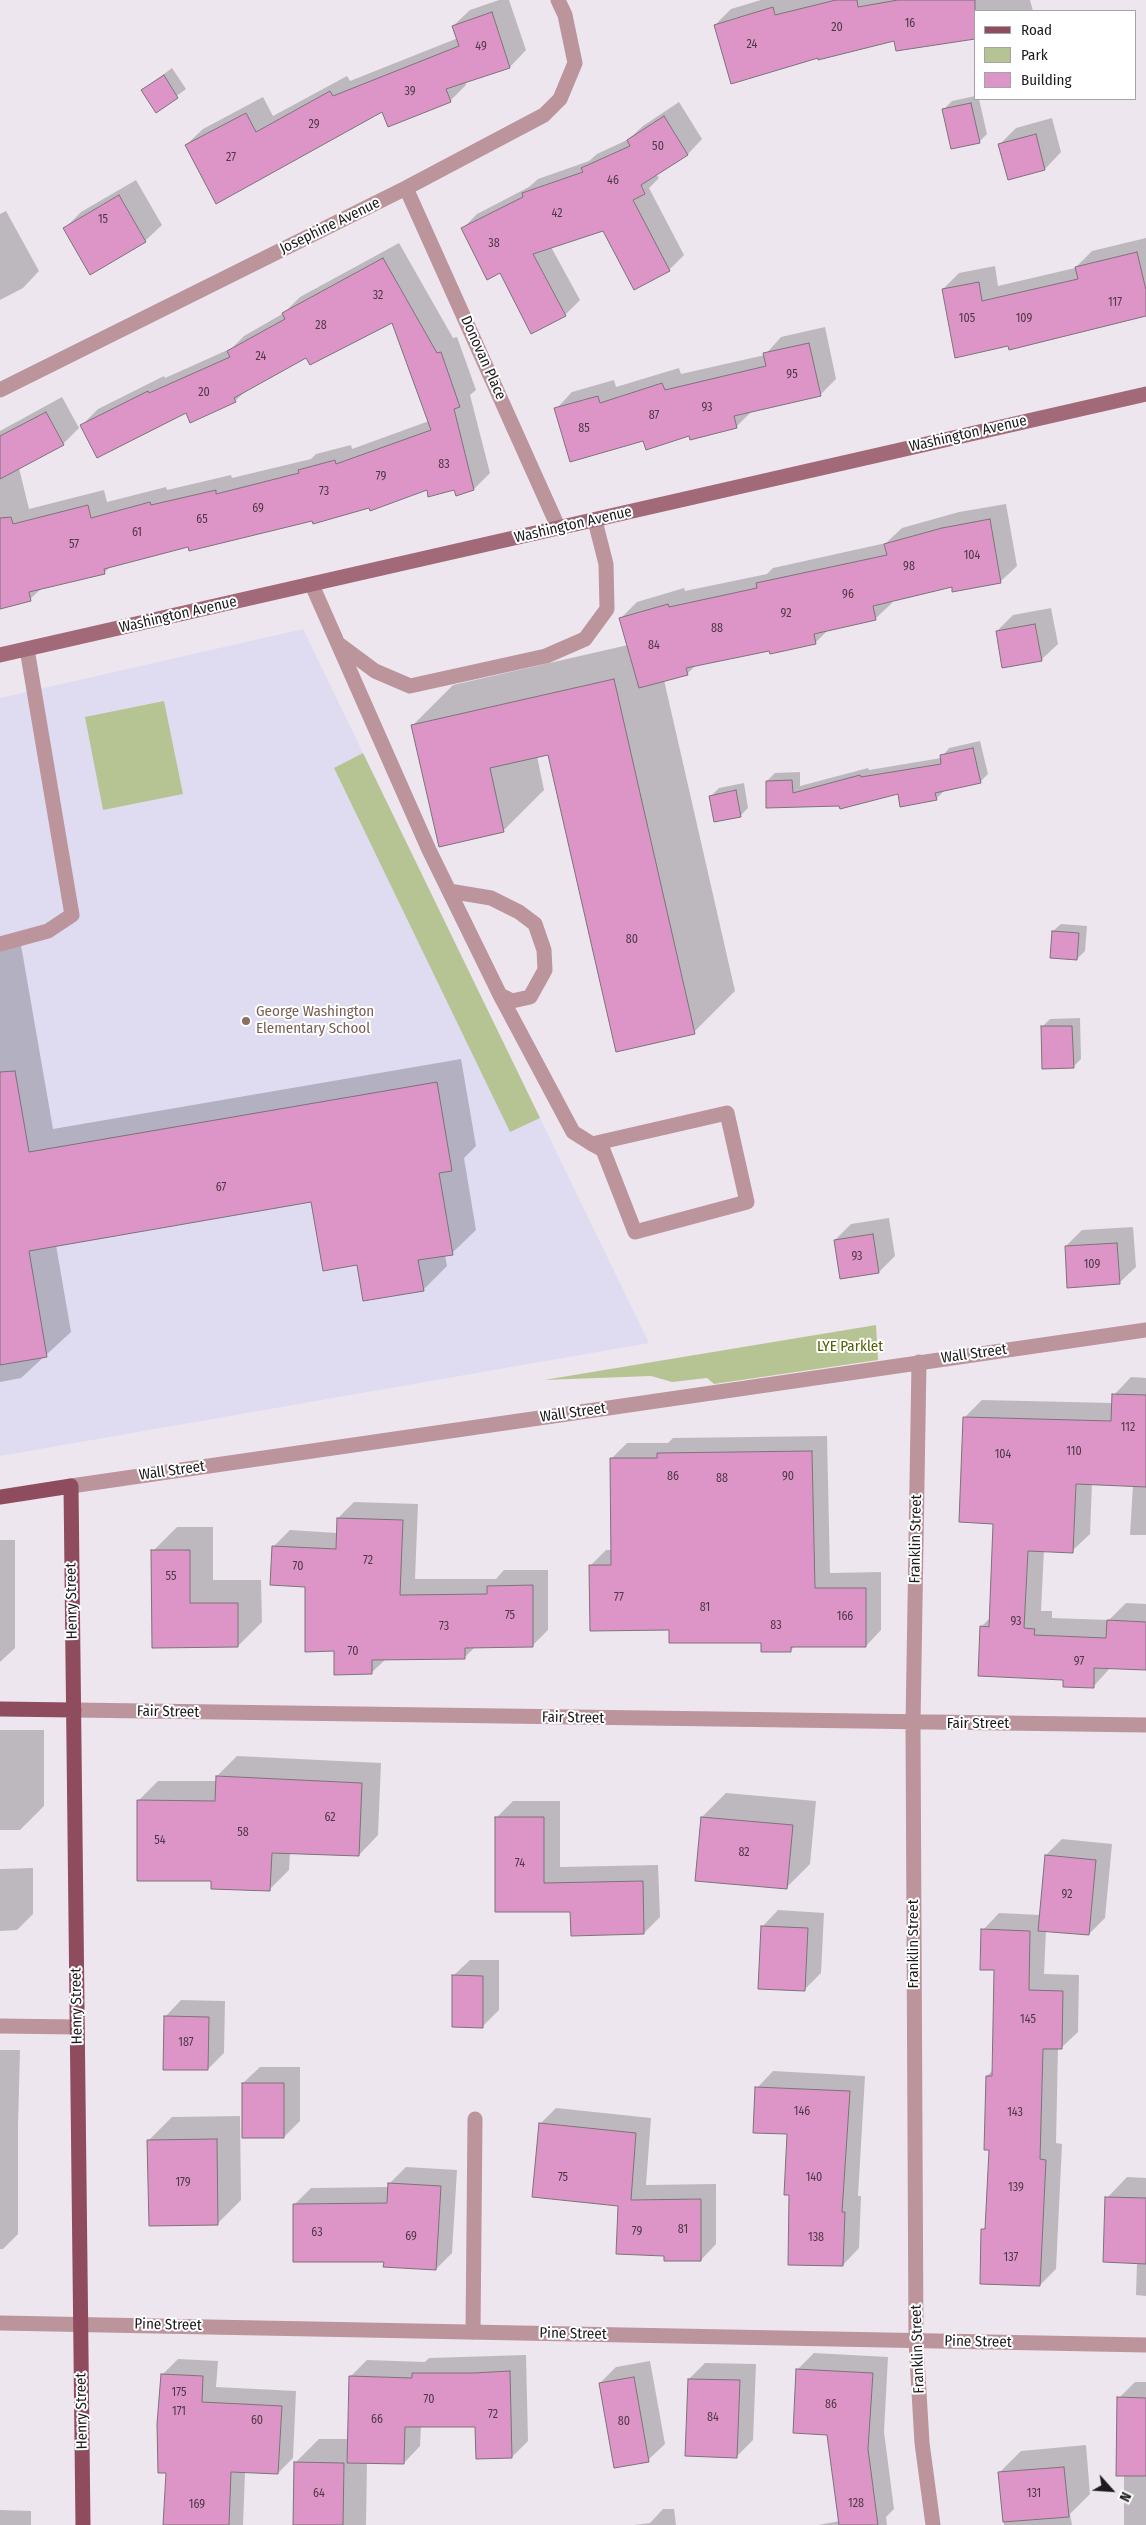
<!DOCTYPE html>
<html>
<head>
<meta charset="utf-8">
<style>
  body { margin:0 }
  #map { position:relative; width:1146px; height:2525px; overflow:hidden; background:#ede6ee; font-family:"Fira Sans Condensed",sans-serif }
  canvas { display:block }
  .legend { position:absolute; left:974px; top:10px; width:162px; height:90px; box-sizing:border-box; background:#fff; border:1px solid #a5a3a5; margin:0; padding:6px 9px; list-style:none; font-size:15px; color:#1d1a1d }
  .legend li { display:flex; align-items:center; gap:10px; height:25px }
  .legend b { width:25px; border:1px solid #a5a3a5 }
  .north { position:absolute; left:1086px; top:2465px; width:50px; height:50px; -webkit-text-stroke:4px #fff; paint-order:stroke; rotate:116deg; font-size:14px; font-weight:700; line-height:20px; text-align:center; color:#1d1a1d }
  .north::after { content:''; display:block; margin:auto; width:18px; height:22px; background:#1d1a1d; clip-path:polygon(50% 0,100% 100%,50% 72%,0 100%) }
</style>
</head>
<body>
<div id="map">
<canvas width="1146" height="2525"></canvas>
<ul class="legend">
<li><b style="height:6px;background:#8f4c5e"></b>Road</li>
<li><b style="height:14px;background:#b6c494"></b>Park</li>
<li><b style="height:14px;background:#dd95c7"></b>Building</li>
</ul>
<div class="north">N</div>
</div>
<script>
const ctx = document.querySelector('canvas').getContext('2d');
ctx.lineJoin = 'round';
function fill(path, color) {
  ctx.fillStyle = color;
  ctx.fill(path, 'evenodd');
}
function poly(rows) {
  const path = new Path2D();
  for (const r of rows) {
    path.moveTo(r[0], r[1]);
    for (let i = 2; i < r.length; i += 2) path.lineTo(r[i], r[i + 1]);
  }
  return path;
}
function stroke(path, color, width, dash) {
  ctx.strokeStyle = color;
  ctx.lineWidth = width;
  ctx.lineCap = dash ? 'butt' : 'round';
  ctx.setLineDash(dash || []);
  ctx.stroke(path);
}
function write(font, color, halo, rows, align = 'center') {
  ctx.font = font + ' "Fira Sans Condensed",sans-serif';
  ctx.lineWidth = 4;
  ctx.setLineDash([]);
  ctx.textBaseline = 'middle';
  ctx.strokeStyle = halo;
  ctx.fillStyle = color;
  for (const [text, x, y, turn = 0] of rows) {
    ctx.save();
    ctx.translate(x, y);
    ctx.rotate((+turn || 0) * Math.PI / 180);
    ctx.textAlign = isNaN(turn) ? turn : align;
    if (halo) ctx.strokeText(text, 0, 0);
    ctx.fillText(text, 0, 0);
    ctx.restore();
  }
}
fill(poly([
  [303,629,649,1343,0,1456,0,698]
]), '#dfdcf2');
fill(poly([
  [164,701,183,794,103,810,85,717],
  [363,753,540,1118,510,1132,334,768],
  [876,1325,878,1360,714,1384,707,1378,672,1382,651,1376,544,1380]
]), '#b6c494');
fill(poly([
  [499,0,509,0,526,50,510,67,465,81,466,85,450,101,383,110,186,145,203,129,263,97,273,116,347,76,350,81,458,38,453,26,470,10],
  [761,0,1030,0,1033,11,975,11,895,39,818,57,715,25,731,9],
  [172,68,186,89,156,111,143,90],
  [975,96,975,99,979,99,987,134,979,142,944,109,952,101],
  [679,102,702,139,688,154,656,174,659,178,649,188,684,255,669,270,604,229,551,247,580,300,565,315,501,272,462,229,477,214,529,187,538,179,589,161,597,154,629,139,643,126],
  [1052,118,1061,152,1045,169,999,145,1016,128],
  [136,180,162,225,145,241,65,228,81,212],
  [6,211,39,271,23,288,0,300,0,214],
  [1146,238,1146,315,1009,345,943,289,959,273,995,266,998,286,1075,268,1092,251],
  [399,243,453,338,457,337,476,390,470,395,490,473,474,489,428,488,370,507,189,545,112,565,105,572,42,588,30,599,0,607,0,431,62,397,79,428,63,444,19,468,29,509,104,490,107,502,166,487,167,490,231,475,232,478,311,459,316,454,351,445,352,449,429,421,392,322,306,356,249,388,235,401,186,412,82,425,98,409,164,376,165,378,232,348,244,336,284,313,300,297],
  [825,327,836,379,820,395,752,411,736,427,644,440,556,409,572,392,614,380,616,387,679,368,681,374,765,355,781,337],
  [1006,504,1017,566,1000,582,953,585,891,601,892,603,875,619,828,630,815,643,770,649,696,665,687,674,664,680,735,991,694,1032,549,753,537,756,544,790,503,831,412,726,453,685,628,645,621,618,637,602,684,588,685,591,767,574,773,568,886,543,902,528,959,512],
  [1051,608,1058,644,1041,660,997,631,1013,615],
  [980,741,988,774,980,782,944,791,936,799,899,793,840,805,768,806,767,781,775,773,800,772,800,786,868,768,869,770,941,758,949,748],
  [744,783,748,808,740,816,711,796,719,788],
  [1061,924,1087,926,1085,951,1077,959,1053,931],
  [21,945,53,1129,461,1059,476,1146,464,1158,476,1230,452,1253,445,1255,447,1266,423,1290,312,1200,56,1245,71,1332,21,1378,0,1382,0,949],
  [1080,1018,1081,1059,1073,1067,1042,1027,1050,1019],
  [889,1218,895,1256,879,1272,835,1240,851,1224],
  [1133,1227,1136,1267,1119,1283,1066,1246,1082,1230],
  [1131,1377,1146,1378,1146,1535,1130,1535,1133,1485,1092,1483,1090,1534,1072,1551,1044,1550,1041,1611,1052,1611,1052,1618,1109,1620,1126,1603,1146,1604,1146,1669,1111,1667,1093,1687,1064,1679,981,1627,991,1617,995,1523,964,1418,982,1400,1113,1403,1114,1395],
  [827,1436,830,1573,881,1572,881,1630,866,1646,795,1646,791,1650,762,1641,671,1629,591,1565,606,1550,612,1550,611,1459,627,1443,668,1443,673,1438],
  [354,1502,418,1504,415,1579,496,1579,504,1570,548,1570,548,1630,532,1646,476,1646,464,1658,386,1659,371,1673,335,1650,306,1586,274,1546,290,1530,337,1533,338,1518],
  [177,1527,213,1527,213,1580,261,1580,262,1622,238,1646,153,1646,153,1551],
  [0,1540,15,1540,15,1648,0,1662],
  [0,1730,44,1730,44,1806,20,1830,0,1830],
  [237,1756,381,1763,378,1835,359,1855,290,1852,289,1870,269,1890,213,1880,138,1801,158,1781,217,1781,217,1776],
  [726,1793,816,1801,810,1864,786,1888,702,1817],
  [513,1801,560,1801,560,1867,658,1865,660,1917,644,1933,572,1910,496,1910,496,1818],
  [1062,1839,1112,1844,1105,1918,1089,1934,1046,1930,1044,1974,1079,1975,1078,2032,1061,2048,1058,2048,1056,2143,1062,2144,1056,2269,1040,2285,983,2230,986,2226,991,2149,987,2076,993,2070,995,1969,983,1930,999,1913,1040,1915,1046,1855],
  [33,1868,33,1914,17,1930,0,1931,0,1869],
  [778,1910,824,1913,821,1973,805,1989,762,1927],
  [470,1960,499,1960,499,2010,483,2026,453,1976],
  [181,2000,225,2001,224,2053,208,2069,165,2017],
  [0,2050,20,2050,18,2127,18,2234,3,2249,0,2249],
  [260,2067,300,2067,300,2121,284,2137,243,2083],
  [773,2071,865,2076,858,2196,861,2196,859,2248,843,2265,788,2133,757,2088],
  [556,2108,651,2118,646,2185,716,2184,716,2244,701,2260,666,2255,540,2124],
  [240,2116,241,2200,217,2224,149,2140,172,2117],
  [406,2167,457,2170,452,2253,436,2269,385,2261,295,2204,311,2188,389,2187,390,2183],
  [1127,2177,1146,2178,1146,2296,1136,2295,1137,2262,1107,2198],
  [814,2353,888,2357,884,2432,894,2509,886,2517,887,2525,818,2525,840,2521,828,2434,798,2369],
  [526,2355,528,2441,512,2457,477,2426,421,2426,420,2446,404,2463,367,2462,366,2525,295,2525,295,2463,319,2439,349,2439,351,2376,367,2360,425,2362,429,2358],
  [178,2359,218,2361,216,2387,296,2391,293,2458,278,2473,245,2472,243,2525,165,2525,167,2471,162,2375],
  [650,2361,665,2444,648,2460,600,2383,616,2367],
  [705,2363,756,2364,753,2440,737,2456,689,2379],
  [1135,2382,1146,2382,1146,2525,1124,2525,1124,2475,1119,2398],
  [1086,2445,1090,2494,1070,2514,1072,2525,1004,2525,999,2473,1021,2451],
  [663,2509,674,2509,676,2525,634,2525,650,2523],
  [0,2510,31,2511,31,2525,0,2525]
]), '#0003');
const building = poly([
  [836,0,857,0,858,7,898,0,975,0,975,39,896,51,894,41,818,60,818,58,731,84,714,25,773,7,775,15,836,0],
  [492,12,510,68,446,89,451,102,388,127,382,112,216,204,185,145,246,113,256,132,330,91,333,96,459,46,452,26,492,12],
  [164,75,178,98,156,113,141,90,164,75],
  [971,103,980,143,951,149,942,109,971,103],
  [664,116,688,155,641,185,645,194,633,200,670,271,634,290,603,231,533,254,566,316,531,334,500,273,487,280,461,228,523,197,522,193,583,172,581,168,630,146,627,140,664,116],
  [1036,134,1045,170,1008,180,998,144,1036,134],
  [119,195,146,242,90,275,63,228,119,195],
  [1137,252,1146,290,1146,316,1009,350,1008,346,955,358,942,289,979,282,982,301,1078,279,1075,267,1137,252],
  [383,258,437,353,441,352,460,407,454,409,474,490,456,496,454,490,428,497,427,490,370,511,369,508,313,524,312,521,189,551,188,547,104,569,105,574,29,592,31,601,0,609,0,518,11,517,13,524,88,505,91,518,150,502,151,505,216,490,216,494,299,473,298,470,335,460,336,464,431,430,392,323,310,365,306,358,234,398,236,402,190,423,186,413,97,458,80,425,148,391,149,393,230,357,227,351,285,319,282,313,383,258],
  [809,343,821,396,734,416,737,428,690,440,689,436,646,450,643,441,570,462,554,408,598,396,600,403,662,383,665,390,766,366,763,353,809,343],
  [46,412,64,445,0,479,0,436,46,412],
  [990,519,1001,583,952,592,952,587,873,606,876,620,814,634,816,644,770,654,769,651,686,668,688,675,639,688,619,618,668,604,669,607,757,588,756,583,887,555,884,544,942,528,990,519],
  [1035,624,1042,661,1002,668,996,631,1035,624],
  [614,679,695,1034,616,1052,548,755,490,768,504,832,439,847,411,725,614,679],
  [973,748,981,783,935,793,937,800,900,807,898,794,840,809,839,806,766,808,766,781,792,780,793,793,860,775,861,777,941,764,940,755,973,748],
  [736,790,741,817,714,822,709,796,736,790],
  [1052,931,1079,933,1077,960,1050,958,1052,931],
  [1041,1026,1072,1026,1074,1068,1042,1069,1041,1026],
  [15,1071,29,1152,437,1082,452,1171,439,1173,453,1255,418,1260,424,1291,363,1301,357,1265,323,1271,311,1202,29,1251,47,1357,0,1365,0,1072,15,1071],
  [873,1234,879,1273,840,1279,834,1240,873,1234],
  [1117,1243,1120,1284,1067,1288,1065,1246,1117,1243],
  [1112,1394,1146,1395,1146,1487,1076,1484,1073,1553,1028,1551,1024,1628,1035,1629,1034,1635,1106,1638,1107,1620,1146,1622,1146,1670,1094,1668,1094,1688,1063,1687,1063,1680,978,1676,980,1626,989,1627,993,1524,959,1522,963,1417,1111,1421,1112,1394],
  [812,1451,815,1588,866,1588,866,1647,791,1647,791,1652,761,1652,761,1643,669,1643,669,1630,590,1631,589,1565,611,1565,610,1458,657,1458,657,1453,812,1451],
  [337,1518,403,1520,400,1595,487,1594,487,1586,533,1585,533,1647,465,1648,465,1659,372,1660,372,1674,334,1675,334,1651,305,1652,305,1587,270,1585,272,1546,336,1549,337,1518],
  [151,1550,190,1550,190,1603,238,1603,238,1647,152,1648,151,1550],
  [216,1776,362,1783,359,1856,272,1853,270,1891,211,1889,211,1881,137,1881,137,1800,215,1801,216,1776],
  [495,1817,544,1817,544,1883,643,1881,644,1934,571,1936,570,1912,495,1912,495,1817],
  [701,1817,793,1825,787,1889,695,1881,701,1817],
  [1045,1855,1096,1860,1089,1935,1038,1931,1045,1855],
  [761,1926,808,1928,805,1991,758,1989,761,1926],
  [981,1929,1030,1931,1029,1990,1063,1991,1062,2049,1043,2049,1040,2159,1046,2160,1040,2286,980,2284,981,2229,985,2229,989,2150,984,2150,986,2076,992,2076,994,1970,980,1970,981,1929],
  [452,1975,483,1976,483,2028,452,2027,452,1975],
  [164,2016,209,2017,208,2070,163,2070,164,2016],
  [242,2083,284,2083,284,2138,242,2138,242,2083],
  [755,2087,850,2091,842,2212,845,2212,843,2266,788,2265,789,2195,784,2195,787,2134,753,2133,755,2087],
  [539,2123,636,2133,631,2200,701,2199,701,2261,664,2261,664,2256,616,2254,618,2206,532,2197,539,2123],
  [217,2139,218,2225,149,2226,147,2140,217,2139],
  [388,2183,441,2186,436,2270,383,2267,384,2262,293,2262,293,2204,387,2203,388,2183],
  [1105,2197,1146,2198,1146,2264,1103,2262,1105,2197],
  [796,2369,873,2373,868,2449,878,2525,839,2525,827,2435,793,2433,796,2369],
  [510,2371,512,2458,476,2459,475,2427,405,2427,404,2464,347,2463,349,2376,412,2378,412,2373,474,2373,510,2371],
  [161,2374,203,2376,202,2402,282,2406,278,2474,231,2472,229,2525,163,2525,166,2473,158,2473,157,2424,161,2374],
  [634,2377,649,2462,614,2468,599,2383,634,2377],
  [688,2379,740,2380,737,2458,685,2456,688,2379],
  [1117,2397,1146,2398,1146,2476,1116,2476,1117,2397],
  [294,2462,344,2463,343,2525,293,2525,294,2462],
  [1064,2467,1069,2517,1003,2522,998,2472,1064,2467]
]);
fill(building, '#dd95c7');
stroke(building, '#7b7378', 1);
stroke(poly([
  [312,585,429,850,500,995,512,1001,530,997,545,970,544,950,535,924,519,912,491,898,449,891],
  [340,645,375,671,410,686,546,656,585,639,607,609,606,564,595,521],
  [0,944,48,931,72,915,27,649],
  [500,995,573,1132,592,1144,603,1150,635,1232,747,1202,727,1113,592,1144],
  [473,2332,475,2119]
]), '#bb949c', 15);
stroke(poly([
  [406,188,559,529],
  [0,390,406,188,544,115,560,99,575,63,565,15,558,0],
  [919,1362,913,1724,916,2341,922,2443,933,2525],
  [71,1486,1146,1330],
  [74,1710,1146,1725],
  [0,2026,77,2027],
  [0,2323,1146,2345]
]), '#bb949c', 15);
stroke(poly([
  [0,655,1146,394]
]), '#a26a78', 15);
stroke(poly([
  [0,1497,71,1486,83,2525],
  [0,1709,74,1710]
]), '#8f4c5e', 15);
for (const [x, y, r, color] of [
  [246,1021,5,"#8d6e63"]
]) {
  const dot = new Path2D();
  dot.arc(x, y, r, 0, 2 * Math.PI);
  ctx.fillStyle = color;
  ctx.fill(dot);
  stroke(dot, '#fff', 2);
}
write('12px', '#4d3948', null, [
  ["16",910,24],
  ["20",837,28],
  ["24",752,45],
  ["49",481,47],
  ["39",410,92],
  ["29",314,125],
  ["50",658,147],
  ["27",231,158],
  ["46",613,181],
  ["42",557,214],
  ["15",103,220],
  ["38",494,244],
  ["32",378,296],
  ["117",1115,303],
  ["105",967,319],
  ["109",1024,319],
  ["28",321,326],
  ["24",261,357],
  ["95",792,375],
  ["20",204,393],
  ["93",707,408],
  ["87",654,416],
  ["85",584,429],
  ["83",444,465],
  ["79",381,477],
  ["73",324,492],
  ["69",258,509],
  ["65",202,520],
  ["61",137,533],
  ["57",74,545],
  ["104",972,556],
  ["98",909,567],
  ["96",848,595],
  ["92",786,614],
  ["88",717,629],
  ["84",654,646],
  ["80",632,940],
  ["67",221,1188],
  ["93",857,1257],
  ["109",1092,1265],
  ["112",1128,1428],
  ["110",1074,1452],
  ["104",1003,1455],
  ["86",673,1477],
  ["90",788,1477],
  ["88",722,1479],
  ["72",368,1561],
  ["70",298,1567],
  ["55",171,1577],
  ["77",619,1598],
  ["81",705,1608],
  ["75",510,1616],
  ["166",845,1617],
  ["93",1016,1622],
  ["83",776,1626],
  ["73",444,1627],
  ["70",353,1652],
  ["97",1079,1662],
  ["62",330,1818],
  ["58",243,1833],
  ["54",160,1841],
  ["82",744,1853],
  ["74",520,1864],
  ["92",1067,1895],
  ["145",1028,2020],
  ["187",186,2043],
  ["146",802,2112],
  ["143",1015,2113],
  ["75",563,2178],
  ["140",814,2178],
  ["179",183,2183],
  ["139",1016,2188],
  ["81",683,2230],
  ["79",637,2232],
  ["63",317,2233],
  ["69",411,2237],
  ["138",816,2238],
  ["137",1011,2258],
  ["175",179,2393],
  ["70",429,2400],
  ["86",831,2405],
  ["171",179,2412],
  ["72",493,2415],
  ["84",713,2418],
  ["66",377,2420],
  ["60",257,2421],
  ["80",624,2422],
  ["64",319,2494],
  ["131",1034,2494],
  ["128",856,2504],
  ["169",197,2505]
]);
write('15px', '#1d1a1d', '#fff', [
  ["Josephine Avenue",330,226,-26],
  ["Donovan Place",483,358,66],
  ["Washington Avenue",968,434,-13],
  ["Washington Avenue",573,525,-13],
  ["Washington Avenue",178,615,-13],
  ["Wall Street",974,1354,-8],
  ["Wall Street",573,1413,-8],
  ["Wall Street",172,1471,-8],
  ["Franklin Street",916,1539,-89],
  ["Henry Street",72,1601,-91],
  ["Fair Street",168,1712,1],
  ["Fair Street",573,1718,1],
  ["Fair Street",978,1724],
  ["Franklin Street",914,1944,-90],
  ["Henry Street",77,2006,-91],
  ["Pine Street",168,2325,1],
  ["Pine Street",573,2334,1],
  ["Pine Street",978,2342,1],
  ["Franklin Street",918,2349,-92],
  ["Henry Street",82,2411,-91]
]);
write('15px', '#785e54', '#fff', [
  ["George Washington",256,1012],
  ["Elementary School",256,1029]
], 'left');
write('15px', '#4e6001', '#fff', [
  ["LYE Parklet",850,1347]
]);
</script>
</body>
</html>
